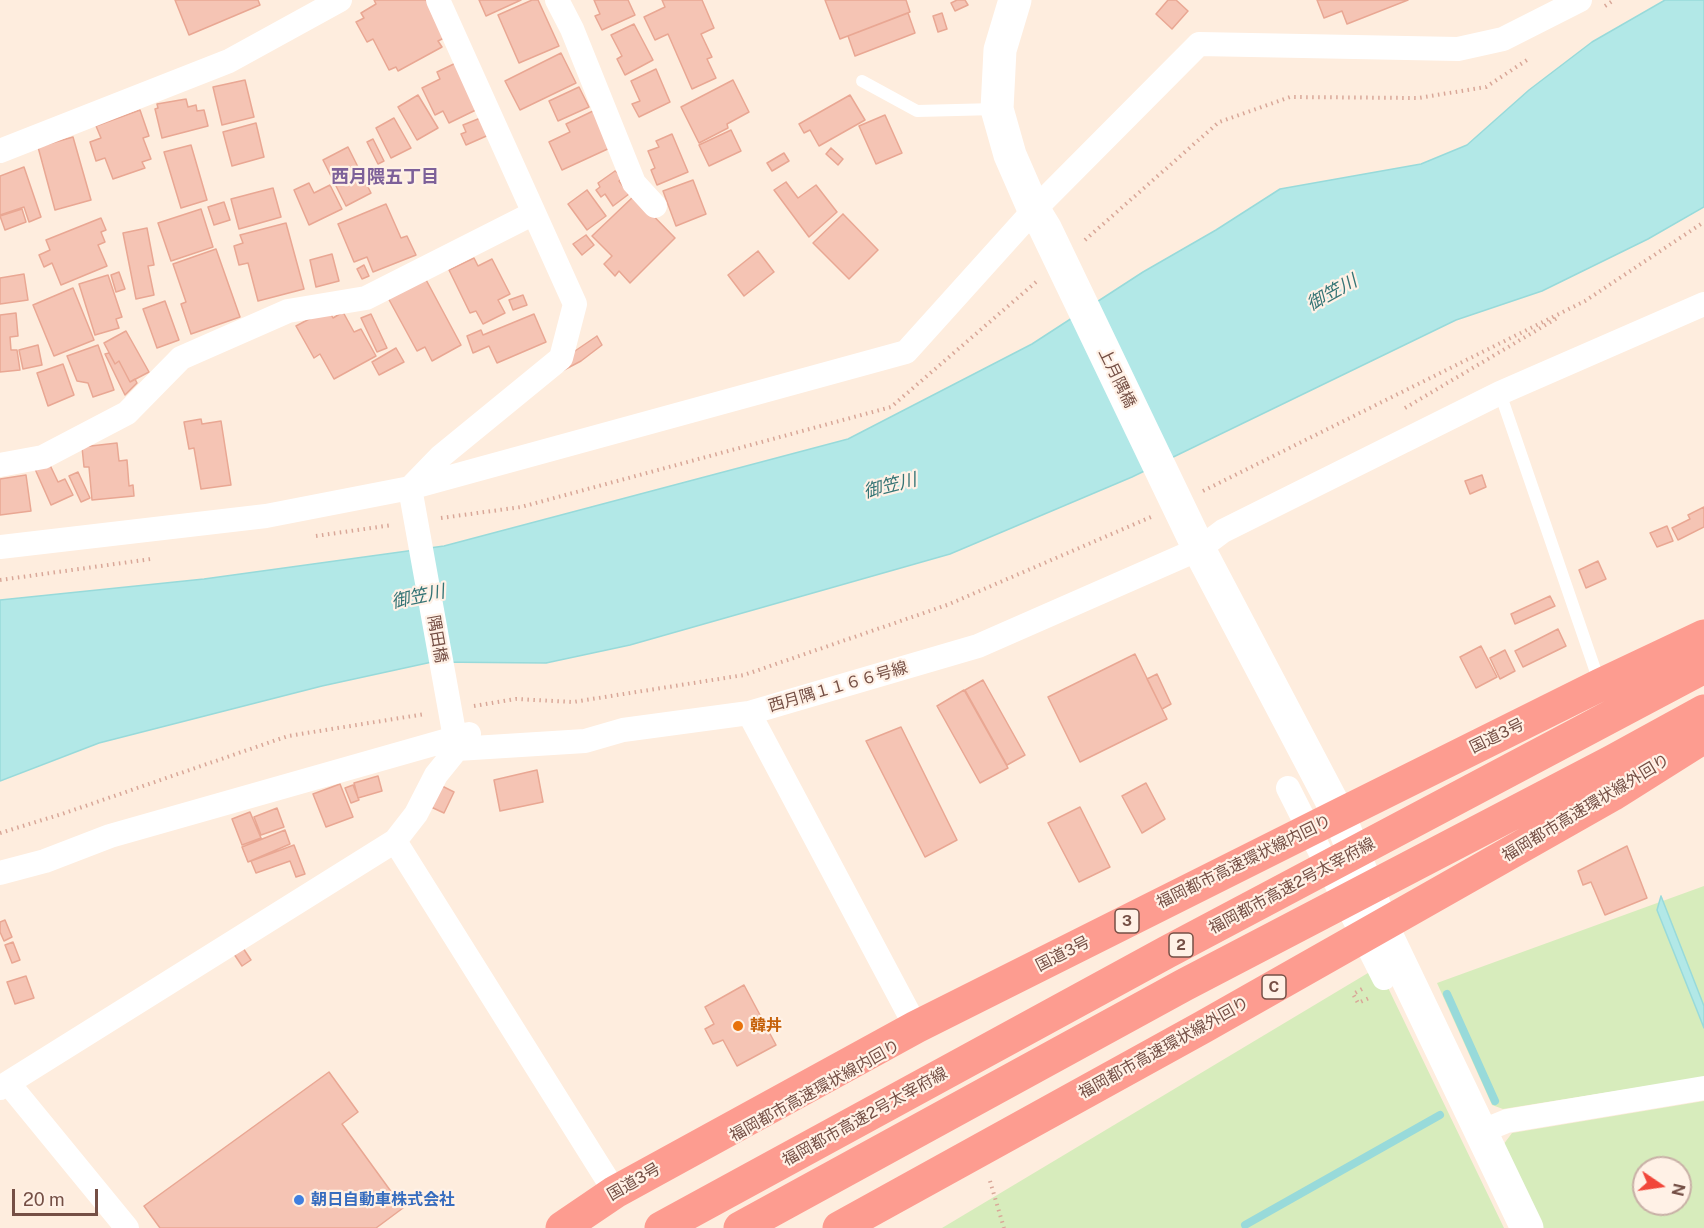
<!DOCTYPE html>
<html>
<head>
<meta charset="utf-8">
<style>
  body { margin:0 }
  #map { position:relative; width:1704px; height:1228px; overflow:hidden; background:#feedde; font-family:"Public Sans",sans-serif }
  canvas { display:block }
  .north { position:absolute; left:1632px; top:1156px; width:60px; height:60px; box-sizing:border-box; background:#fff1e6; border:2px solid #c8b0a6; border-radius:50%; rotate:103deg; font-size:16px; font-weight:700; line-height:24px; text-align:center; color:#754f45 }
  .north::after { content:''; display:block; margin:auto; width:21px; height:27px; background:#f1473a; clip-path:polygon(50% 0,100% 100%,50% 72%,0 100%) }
  .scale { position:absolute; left:12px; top:1189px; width:86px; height:27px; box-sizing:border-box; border:3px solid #754f45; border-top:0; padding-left:8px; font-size:18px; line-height:21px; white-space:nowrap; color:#754f45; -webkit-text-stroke:4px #fff1e6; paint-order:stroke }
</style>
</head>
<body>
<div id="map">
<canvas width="1704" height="1228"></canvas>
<div class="north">N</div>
<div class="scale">20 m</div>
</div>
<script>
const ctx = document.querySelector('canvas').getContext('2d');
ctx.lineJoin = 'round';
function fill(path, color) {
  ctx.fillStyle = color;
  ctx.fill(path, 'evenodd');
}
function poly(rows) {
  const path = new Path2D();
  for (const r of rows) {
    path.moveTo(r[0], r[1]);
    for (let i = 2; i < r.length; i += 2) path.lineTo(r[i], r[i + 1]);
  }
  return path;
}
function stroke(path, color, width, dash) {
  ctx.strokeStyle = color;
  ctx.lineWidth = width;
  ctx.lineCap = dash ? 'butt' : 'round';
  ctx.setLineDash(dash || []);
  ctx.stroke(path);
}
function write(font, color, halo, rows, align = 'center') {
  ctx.font = font + ' "Public Sans","Noto Sans JP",sans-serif';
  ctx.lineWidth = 4.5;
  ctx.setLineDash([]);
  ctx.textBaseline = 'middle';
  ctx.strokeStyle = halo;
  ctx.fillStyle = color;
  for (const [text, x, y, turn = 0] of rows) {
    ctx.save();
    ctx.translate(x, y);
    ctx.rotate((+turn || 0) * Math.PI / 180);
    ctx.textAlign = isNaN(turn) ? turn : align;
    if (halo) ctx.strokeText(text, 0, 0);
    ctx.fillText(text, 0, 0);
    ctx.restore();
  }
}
fill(poly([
  [1704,886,1704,1077,1503,1109,1492,1105,1437,983],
  [1378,967,1504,1228,942,1228],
  [1704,1101,1704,1228,1543,1228,1503,1145,1512,1133],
  [1644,1168,1680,1168,1680,1204,1644,1204]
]), '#d7ecbc');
const water = poly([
  [1665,0,1704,0,1704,207,1648,239,1542,291,1456,320,1132,477,950,554,630,645,546,663,432,662,322,686,99,743,0,781,0,600,204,579,444,546,848,439,1032,344,1143,272,1216,230,1280,189,1421,164,1467,145,1529,90,1592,42,1665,0],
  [1661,896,1704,1006,1704,1028,1657,910,1661,896]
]);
fill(water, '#b2e8e7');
stroke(water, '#98dada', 1.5);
stroke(poly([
  [1447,994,1495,1101],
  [1245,1225,1440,1115]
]), '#98dada', 8);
const building = poly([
  [175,0,258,0,260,5,189,35,175,0],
  [374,0,426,0,446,37,438,41,442,47,398,71,396,67,389,70,373,39,367,42,356,22,364,18,361,13,376,4,374,0],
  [479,0,521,0,486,16,479,0],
  [532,0,538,0,559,46,519,63,498,15,532,0],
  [594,0,628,0,635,15,602,30,595,16,600,14,594,0],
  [662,0,702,0,714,28,701,34,712,57,707,59,716,78,692,89,668,34,655,40,644,17,665,7,662,0],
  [825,0,906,0,910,12,840,39,825,0],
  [957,0,965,0,968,5,955,11,951,3,957,0],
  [1168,0,1176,0,1188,11,1172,29,1156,14,1168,0],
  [1317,0,1408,0,1347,24,1342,11,1324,18,1317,0],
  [908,13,915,33,855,56,848,36,908,13],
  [942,13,947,29,938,32,933,16,942,13],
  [634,24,653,60,625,75,617,59,622,56,611,35,634,24],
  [561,53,576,83,520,110,505,81,561,53],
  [460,61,482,107,449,123,443,111,435,115,422,88,440,79,437,72,460,61],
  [656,69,670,102,639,117,632,104,640,101,631,81,656,69],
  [245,80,254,117,222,125,213,87,245,80],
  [733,80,749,112,727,124,728,128,699,143,681,107,733,80],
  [579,87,589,107,558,121,549,101,579,87],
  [418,95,438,128,417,140,398,107,418,95],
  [850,95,865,120,819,146,810,130,804,133,799,124,850,95],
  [186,99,188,107,196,105,197,111,204,110,208,126,162,138,155,109,158,108,157,104,186,99],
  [140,110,149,136,143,138,151,159,142,162,145,168,113,179,105,158,96,161,90,142,101,138,96,126,140,110],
  [595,110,612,147,562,170,549,142,570,132,566,124,595,110],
  [885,115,902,153,876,164,859,126,885,115],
  [483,117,491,134,466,145,461,134,466,132,463,125,483,117],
  [394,118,411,148,391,158,376,128,394,118],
  [256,123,264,157,232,166,223,132,256,123],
  [731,130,741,151,709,166,699,145,731,130],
  [672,134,688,172,657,185,651,170,655,168,648,151,659,147,656,141,672,134],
  [73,137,91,200,55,210,38,147,73,137],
  [373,139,384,161,378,164,367,142,373,139],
  [191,145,207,200,181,208,164,152,191,145],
  [348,147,371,193,346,206,323,160,348,147],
  [831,148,843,159,838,165,826,154,831,148],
  [784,153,789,161,772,171,767,163,784,153],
  [24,167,41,217,29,222,24,207,0,215,0,176,24,167],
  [615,171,624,177,619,181,629,194,613,206,605,194,601,197,596,190,600,187,598,183,615,171],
  [693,180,706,214,676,226,663,191,693,180],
  [786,182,798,198,816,185,837,212,809,237,774,190,786,182],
  [309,183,314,193,330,185,342,209,309,225,294,190,309,183],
  [273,188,281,217,239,229,231,199,273,188],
  [587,190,606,216,587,230,568,204,587,190],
  [634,196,675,238,630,283,619,271,615,276,604,264,612,256,592,236,634,196],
  [224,202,230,220,214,225,208,207,224,202],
  [386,204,401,238,407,236,416,255,373,272,367,257,354,262,338,224,386,204],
  [22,209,26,222,5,230,0,216,22,209],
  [201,209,213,247,171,261,158,223,201,209],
  [843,214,878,250,849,279,813,243,843,214],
  [101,218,106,230,101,232,105,242,98,245,107,266,61,285,52,263,44,267,39,255,50,250,46,240,101,218],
  [286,223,304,289,258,301,248,263,239,265,234,246,243,243,240,235,286,223],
  [147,228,154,265,148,266,154,295,136,299,123,233,147,228],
  [586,235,594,245,582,255,573,244,586,235],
  [216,249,240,317,191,334,181,304,186,302,173,264,216,249],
  [758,251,774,272,744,296,728,275,758,251],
  [332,254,339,281,316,287,310,260,332,254],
  [474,258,478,266,492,259,510,294,498,300,505,313,483,324,476,311,470,313,449,270,474,258],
  [364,265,369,276,362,279,357,269,364,265],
  [119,272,125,289,116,292,111,275,119,272],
  [24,274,28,300,0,304,0,278,24,274],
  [108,275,122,317,116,319,119,328,95,335,79,284,108,275],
  [424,276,461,345,432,361,425,347,417,351,387,296,424,276],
  [73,288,94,340,54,356,33,305,73,288],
  [523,295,527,305,513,310,509,300,523,295],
  [165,301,179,340,157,348,143,309,165,301],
  [328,309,333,318,343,312,354,332,361,329,376,356,334,379,320,354,314,358,296,326,328,309],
  [16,313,18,336,10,337,11,350,17,350,20,370,0,372,0,315,16,313],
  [371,314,387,348,377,352,361,318,371,314],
  [534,314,546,342,497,363,489,346,473,353,467,336,481,330,483,335,534,314],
  [126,331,149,372,130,382,119,361,115,364,104,343,126,331],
  [597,336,602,345,581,361,562,371,572,353,597,336],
  [38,345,42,365,23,369,19,350,38,345],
  [98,345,114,390,93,397,88,383,77,381,67,356,98,345],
  [396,348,404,362,379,375,372,362,396,348],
  [109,353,115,364,119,361,130,382,135,379,137,383,125,395,105,354,109,353],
  [63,364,74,395,48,406,37,373,63,364],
  [201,419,202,424,221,421,231,485,201,489,194,448,189,449,184,422,201,419],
  [117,443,119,461,127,460,129,486,133,485,134,496,92,500,89,467,84,467,82,447,117,443],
  [49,463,58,482,65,479,73,495,51,505,35,469,49,463],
  [78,472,90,498,81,502,69,476,78,472],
  [26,475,31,511,0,515,0,479,26,475],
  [1482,475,1486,487,1470,494,1465,481,1482,475],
  [1704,507,1704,527,1678,540,1672,528,1690,519,1688,515,1704,507],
  [1667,526,1673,541,1657,547,1650,533,1667,526],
  [1598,561,1606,579,1586,588,1579,570,1598,561],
  [1550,596,1555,606,1515,624,1511,614,1550,596],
  [1558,629,1566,646,1523,667,1515,651,1558,629],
  [1481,646,1497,677,1476,688,1460,657,1481,646],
  [1505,650,1515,671,1500,679,1490,658,1505,650],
  [1135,654,1167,719,1080,762,1048,697,1135,654],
  [1157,674,1171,704,1162,709,1147,679,1157,674],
  [983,680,1025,755,1007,765,965,690,983,680],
  [964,690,1008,768,980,783,937,706,964,690],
  [901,727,957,840,925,857,866,741,901,727],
  [537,770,543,802,500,811,494,780,537,770],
  [378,776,382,791,358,798,354,783,378,776],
  [1146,783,1165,819,1142,833,1122,796,1146,783],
  [340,784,353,817,326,827,313,794,340,784],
  [353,785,359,800,351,803,345,788,353,785],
  [442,786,454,792,444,813,431,807,442,786],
  [1080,807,1110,867,1079,882,1048,823,1080,807],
  [277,808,284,827,261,835,254,817,277,808],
  [250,812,261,838,242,845,232,819,250,812],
  [285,830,290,844,248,862,242,847,285,830],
  [294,845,305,874,296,877,290,861,256,873,251,861,294,845],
  [1627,846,1647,898,1605,915,1591,882,1583,885,1578,871,1627,846],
  [5,920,12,937,4,941,0,932,0,922,5,920],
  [13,942,20,960,12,963,5,945,13,942],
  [243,948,251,960,242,966,234,954,243,948],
  [26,976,34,998,15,1004,7,982,26,976],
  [744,985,776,1045,737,1066,723,1040,713,1044,705,1029,714,1024,705,1007,744,985],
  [329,1072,358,1112,342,1124,403,1208,376,1228,160,1228,144,1206,329,1072]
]);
fill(building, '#f5c4b4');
stroke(building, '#e9a793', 1.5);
stroke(poly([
  [1605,6,1614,0],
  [1085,240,1219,122,1290,97,1418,98,1486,87,1527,60],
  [1405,408,1559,317],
  [1203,491,1585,301,1704,222],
  [441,518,521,507,891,407,1036,282],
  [316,536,392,525],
  [0,580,151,559],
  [474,706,516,699,573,702,744,675,947,605,1151,517],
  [0,833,62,814,288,736,425,714],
  [1362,989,1353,994,1358,1003,1369,998],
  [990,1181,1004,1228]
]), '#d9a798', 4, [1.5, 4.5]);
stroke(poly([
  [862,81,917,111,996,109],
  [1500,393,1600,684]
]), '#fff', 12);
stroke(poly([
  [438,0,575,304,561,358,440,457,410,488,457,749,436,775,416,814,395,841,615,1192],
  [557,0,572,29,634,183,655,206],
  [0,151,229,61,340,0],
  [0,465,43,457,127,413,181,358,288,311,366,298,534,213],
  [0,547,266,516,410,488,906,352,1034,210,1199,44,1458,49,1503,39,1580,0],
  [749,713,916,1027],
  [457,749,585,741,623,730,749,713,978,646,1199,549,1223,531,1500,393,1704,304],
  [1288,788,1384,978],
  [0,873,45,861,110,836,469,734],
  [9,1084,127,1228],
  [0,1088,395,841],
  [1480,1132,1507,1121,1704,1088]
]), '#fff', 24);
stroke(poly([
  [1015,0,1000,50,997,109,1010,155,1034,210,1045,228,1199,549,1339,815,1384,930,1527,1228]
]), '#fff', 33);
stroke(poly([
  [562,1228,615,1192,916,1027,1339,815,1600,685,1704,636],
  [661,1228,1167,952,1704,667],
  [740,1228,1184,985,1613,761,1704,711],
  [839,1228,1203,1027,1612,795,1704,737]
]), '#fd9c90', 33);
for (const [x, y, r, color] of [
  [738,1026,6,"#e8710a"],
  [299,1200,6,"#3f7fe0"]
]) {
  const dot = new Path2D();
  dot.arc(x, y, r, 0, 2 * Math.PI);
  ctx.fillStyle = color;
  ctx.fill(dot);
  stroke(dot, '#fff1e6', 2);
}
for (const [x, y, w] of [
  [1127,921,24],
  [1181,945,24],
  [1274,987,24]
]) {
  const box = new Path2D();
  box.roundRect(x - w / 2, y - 12, w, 24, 4.5);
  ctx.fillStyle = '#fff1e6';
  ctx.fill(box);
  stroke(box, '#754f45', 1.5);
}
write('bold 15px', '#754f45', null, [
  ["3",1127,921],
  ["2",1181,945],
  ["C",1274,987]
]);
write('16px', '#754f45', '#fff1e6', [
  ["上月隅橋",1117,378,64],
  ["隅田橋",437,639,80],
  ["西月隅１１６６号線",838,687,-16],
  ["国道3号",1497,736,-26],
  ["福岡都市高速環状線外回り",1586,808,-31],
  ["福岡都市高速環状線内回り",1244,862,-26],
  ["福岡都市高速2号太宰府線",1292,886,-28],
  ["国道3号",1063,954,-27],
  ["福岡都市高速環状線外回り",1164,1048,-29],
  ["福岡都市高速環状線内回り",815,1091,-29],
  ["福岡都市高速2号太宰府線",865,1117,-29],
  ["国道3号",634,1182,-30]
]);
write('bold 16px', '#c56008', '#fff1e6', [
  ["韓丼",750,1026]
], 'left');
write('bold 16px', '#366cbe', '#fff1e6', [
  ["朝日自動車株式会社",311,1200]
], 'left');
write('bold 18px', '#7d6099', '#fff1e6', [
  ["西月隈五丁目",385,177]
]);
write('italic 18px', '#357475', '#fff1e6', [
  ["御笠川",1332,293,-29],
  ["御笠川",890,486,-14],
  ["御笠川",418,597,-12]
]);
</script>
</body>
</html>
